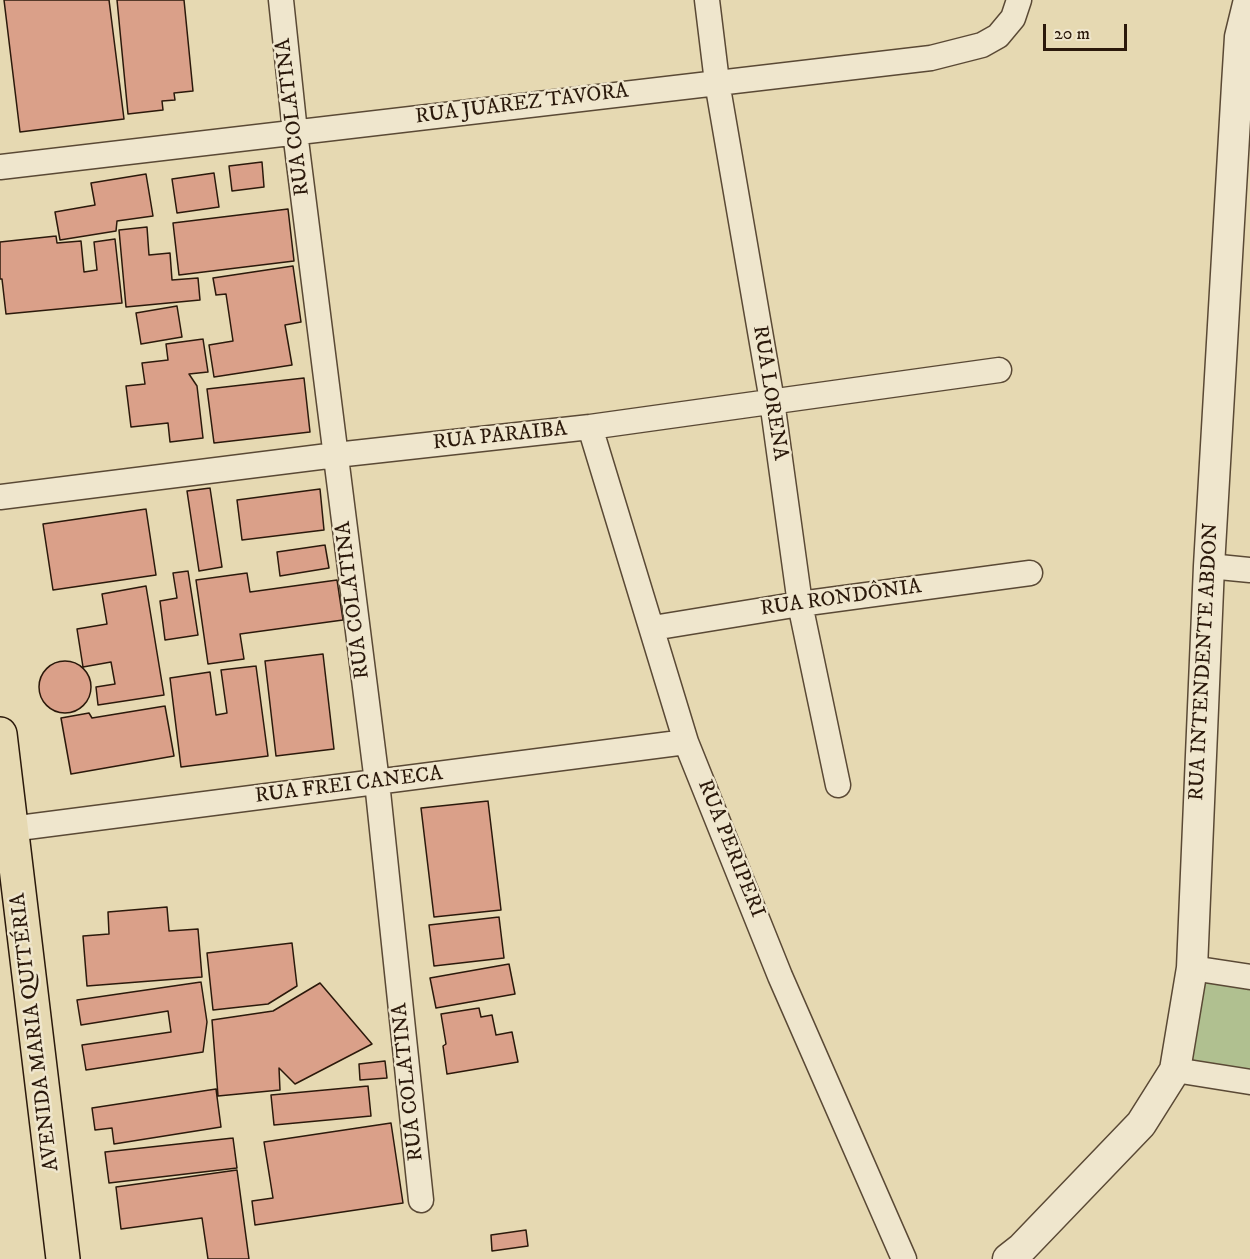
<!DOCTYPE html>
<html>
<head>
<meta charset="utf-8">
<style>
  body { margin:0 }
  #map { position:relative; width:1250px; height:1259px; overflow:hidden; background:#e6d9b2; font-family:"IM FELL DW Pica",serif }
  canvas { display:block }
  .scale { position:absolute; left:1043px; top:24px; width:84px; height:27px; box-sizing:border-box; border:3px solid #2b190b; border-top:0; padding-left:8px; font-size:18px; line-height:21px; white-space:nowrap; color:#2b190b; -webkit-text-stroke:4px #efe6cd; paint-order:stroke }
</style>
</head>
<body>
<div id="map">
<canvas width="1250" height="1259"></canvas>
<div class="scale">20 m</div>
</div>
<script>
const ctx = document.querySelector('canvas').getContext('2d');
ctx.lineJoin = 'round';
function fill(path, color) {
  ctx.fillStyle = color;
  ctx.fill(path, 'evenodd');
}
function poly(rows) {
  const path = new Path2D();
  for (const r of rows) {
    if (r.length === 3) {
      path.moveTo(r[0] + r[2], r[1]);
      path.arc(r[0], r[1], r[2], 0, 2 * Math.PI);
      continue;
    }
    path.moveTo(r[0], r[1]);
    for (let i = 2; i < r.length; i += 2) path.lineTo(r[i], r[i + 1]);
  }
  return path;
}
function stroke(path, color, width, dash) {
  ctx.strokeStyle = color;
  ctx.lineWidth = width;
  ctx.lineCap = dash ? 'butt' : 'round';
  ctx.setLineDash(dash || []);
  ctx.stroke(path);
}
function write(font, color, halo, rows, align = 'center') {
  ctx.font = font + ' "IM FELL DW Pica",serif';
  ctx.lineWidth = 5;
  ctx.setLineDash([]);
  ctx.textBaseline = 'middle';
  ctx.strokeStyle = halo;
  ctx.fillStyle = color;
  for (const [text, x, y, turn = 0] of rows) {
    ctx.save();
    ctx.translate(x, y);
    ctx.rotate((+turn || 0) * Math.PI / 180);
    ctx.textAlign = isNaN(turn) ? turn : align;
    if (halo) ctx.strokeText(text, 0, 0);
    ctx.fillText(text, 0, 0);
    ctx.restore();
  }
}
fill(poly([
  [1196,977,1250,985,1250,1071,1183,1062]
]), '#b0c090');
const building = poly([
  [4,0,109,0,124,119,20,132,4,0],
  [117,0,184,0,193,91,174,93,175,100,162,101,163,110,128,114,117,0],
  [262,162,264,187,232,191,229,166,262,162],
  [214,173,219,207,177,213,172,179,214,173],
  [146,174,153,216,117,221,116,231,60,240,55,212,95,205,91,183,146,174],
  [288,209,294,261,179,275,173,223,288,209],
  [147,227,149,255,170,253,172,280,198,278,200,300,126,307,119,230,147,227],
  [56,236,57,243,81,241,84,272,97,270,94,242,115,239,122,303,6,314,2,279,0,279,0,242,56,236],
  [293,266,301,322,285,325,292,365,214,377,209,345,233,341,226,294,216,295,213,278,293,266],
  [177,306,182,337,141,344,136,313,177,306],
  [203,339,208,372,189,374,197,386,203,438,170,442,168,423,131,427,126,386,145,384,142,363,168,360,166,344,203,339],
  [304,378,310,432,214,443,207,389,304,378],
  [210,488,222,567,199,571,187,491,210,488],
  [320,489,324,530,242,540,237,500,320,489],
  [146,509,156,575,53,590,43,524,146,509],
  [325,545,329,568,280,576,277,552,325,545],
  [188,571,198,635,165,640,160,601,177,598,173,573,188,571],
  [247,573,250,592,337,580,343,620,240,634,244,659,208,664,196,580,247,573],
  [146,586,164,695,98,705,96,687,115,684,111,662,83,667,77,629,107,624,102,594,146,586],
  [323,654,334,749,276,756,265,661,323,654],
  [65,687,26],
  [256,666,268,756,181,767,170,678,210,672,216,715,227,713,221,670,256,666],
  [165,706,174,756,71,774,61,718,89,713,92,718,165,706],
  [488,801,501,910,434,917,421,808,488,801],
  [167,907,169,931,198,929,202,977,87,986,83,936,109,934,108,912,167,907],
  [499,917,504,958,434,966,429,925,499,917],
  [292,943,297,986,268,1004,213,1010,207,953,292,943],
  [509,964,515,994,436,1008,430,978,509,964],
  [201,982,207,1022,203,1052,86,1070,82,1045,171,1032,168,1011,81,1025,77,1000,201,982],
  [320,983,372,1044,295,1084,279,1068,280,1090,218,1096,212,1020,273,1011,320,983],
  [479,1008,481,1017,492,1015,496,1035,512,1032,518,1062,447,1074,443,1046,446,1044,441,1014,479,1008],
  [385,1061,387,1078,360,1080,359,1064,385,1061],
  [368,1086,371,1116,274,1125,271,1095,368,1086],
  [216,1089,221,1127,114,1144,112,1128,95,1130,92,1108,216,1089],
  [391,1123,403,1203,255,1225,252,1201,273,1198,264,1142,391,1123],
  [233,1138,237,1168,109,1183,105,1152,233,1138],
  [237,1170,249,1259,208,1259,202,1218,121,1229,116,1187,237,1170],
  [526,1230,528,1246,492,1251,491,1235,526,1230]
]);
fill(building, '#daa089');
stroke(building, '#2b190b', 1.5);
const minor = poly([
  [281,0,295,132,377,782,421,1200],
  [707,0,717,82,772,401,800,604,838,785],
  [0,167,931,58,982,45,998,36,1013,18,1019,0],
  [590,427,686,742,780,976,904,1259],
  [0,497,336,455,590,427,999,370],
  [1209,566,1250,570],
  [653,628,800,604,1030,573],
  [11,829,686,742],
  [1192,968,1250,977],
  [1175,1070,1250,1082]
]);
const tertiary = poly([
  [1008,1259,1022,1248,1141,1124,1175,1070,1192,968,1209,566,1237,85,1240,37,1249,0]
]);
const primary = poly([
  [0,734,63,1259]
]);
stroke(minor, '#5a4935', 27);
stroke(tertiary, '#5a4935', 33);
stroke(primary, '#2b190b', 36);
stroke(minor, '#efe6cd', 24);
stroke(tertiary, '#efe6cd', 30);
stroke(primary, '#e6d9b2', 33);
write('21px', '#2b190b', '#efe6cd', [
  ["RUA JUAREZ TAVORA",522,105,-7],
  ["RUA COLATINA",294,117,-97],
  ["RUA LORENA",769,393,81],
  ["RUA PARAIBA",500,437,-6],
  ["RUA RONDÔNIA",841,599,-8],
  ["RUA COLATINA",354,600,-97],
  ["RUA INTENDENTE ABDON",1205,662,-87],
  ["RUA FREI CANECA",349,786,-7],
  ["RUA PERIPERI",730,849,68],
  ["AVENIDA MARIA QUITÉRIA",36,1032,-97],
  ["RUA COLATINA",409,1082,-96]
]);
</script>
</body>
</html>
